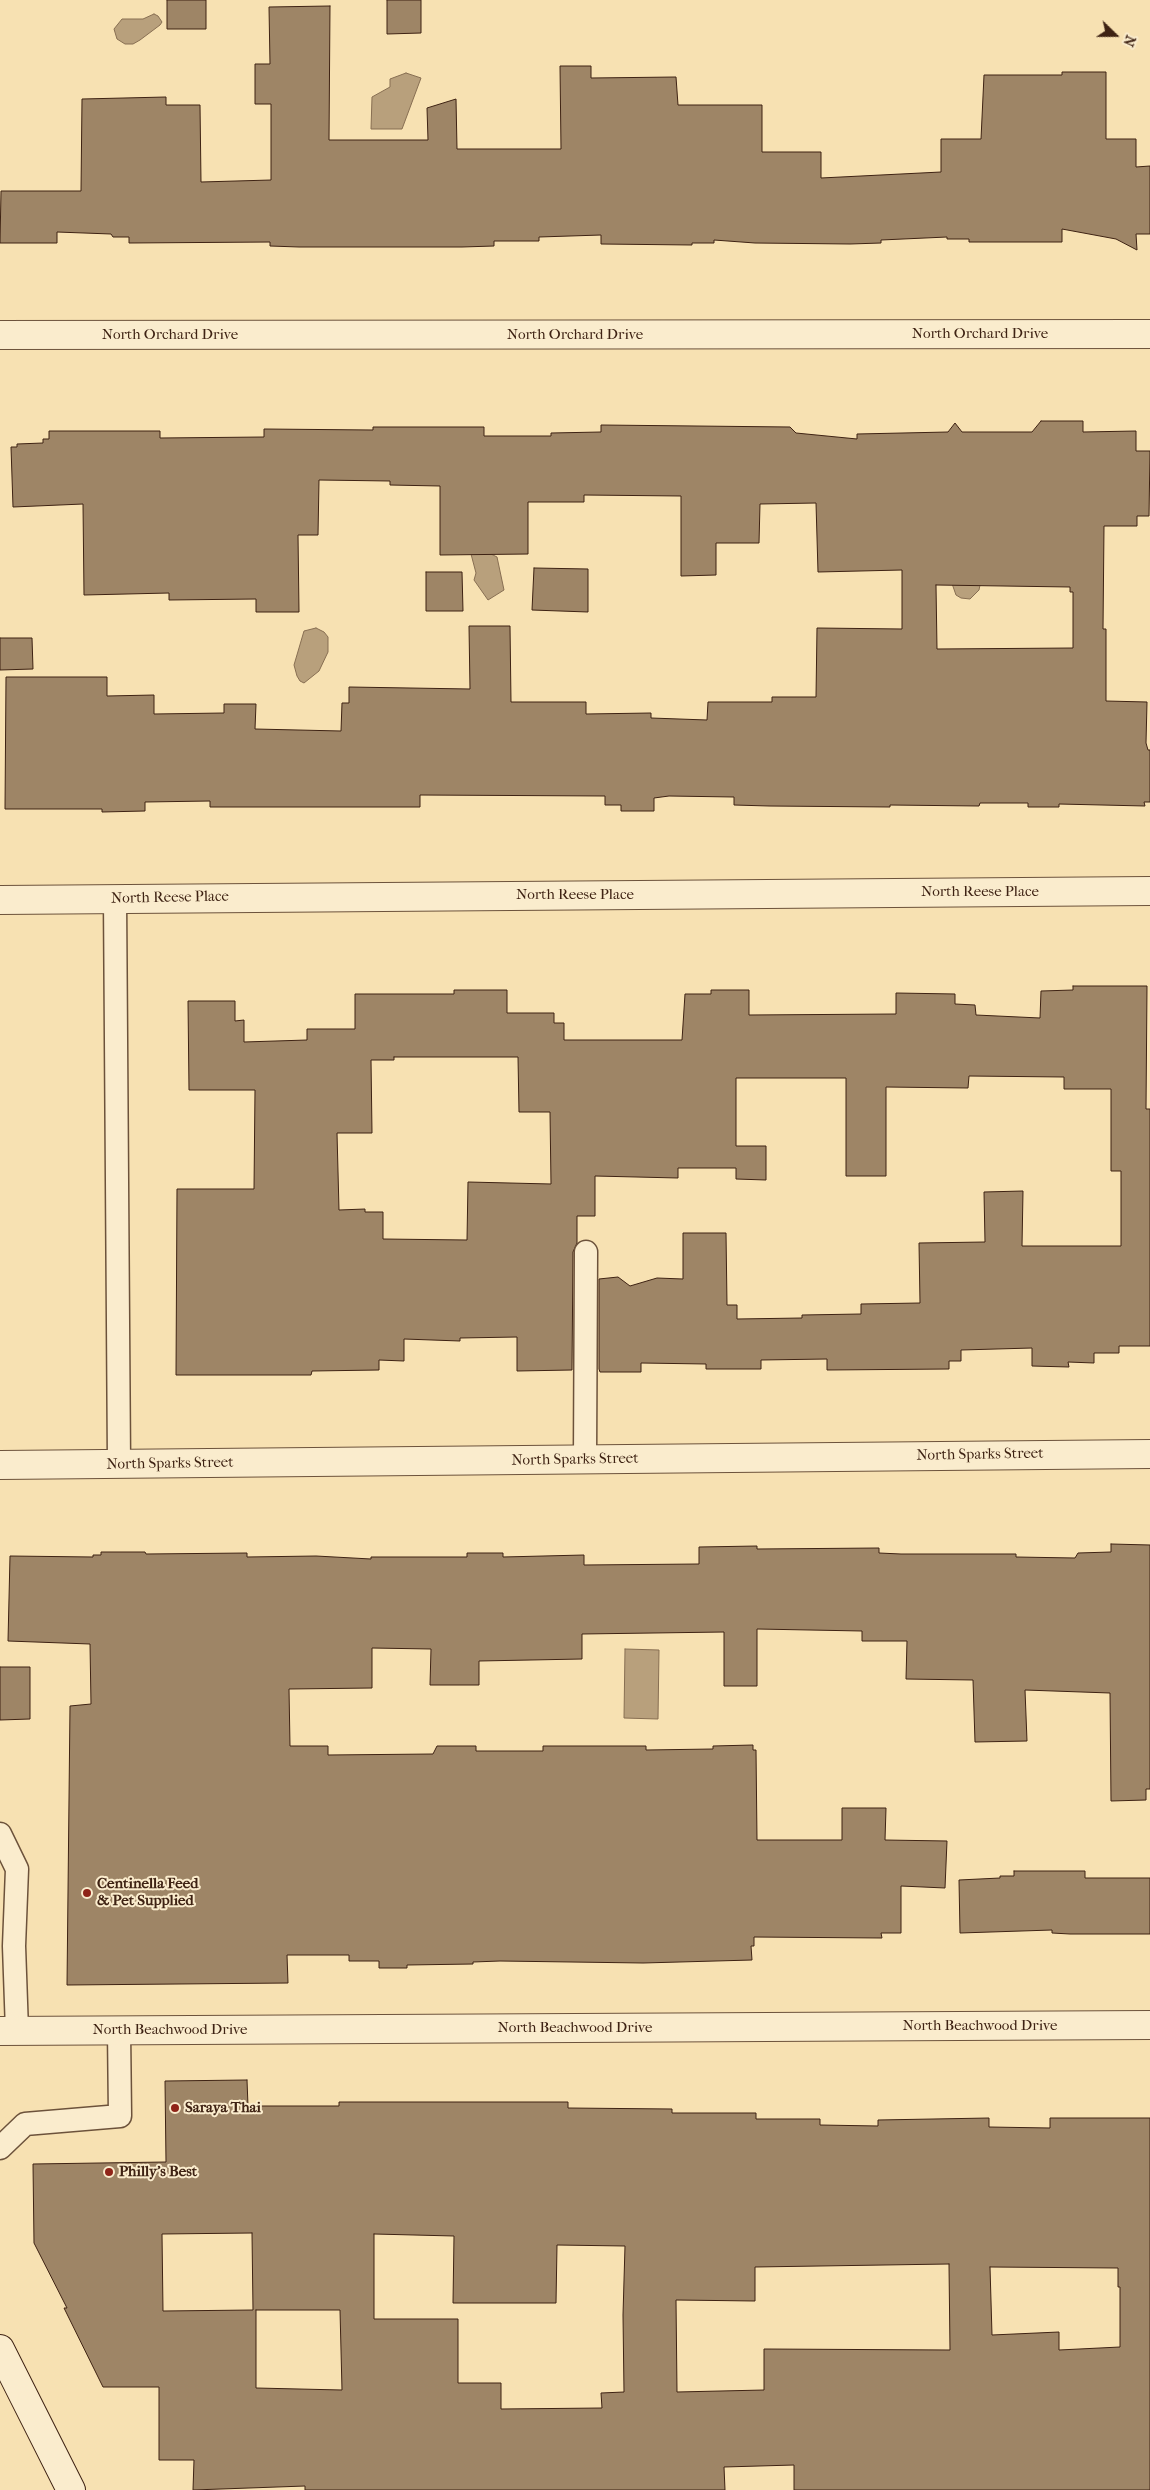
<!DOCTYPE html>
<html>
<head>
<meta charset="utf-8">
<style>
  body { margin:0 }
  #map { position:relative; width:1150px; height:2490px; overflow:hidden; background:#f7e1b2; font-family:"IM FELL French Canon",serif }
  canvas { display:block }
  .north { position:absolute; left:1090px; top:10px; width:50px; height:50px; -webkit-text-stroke:4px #faeccd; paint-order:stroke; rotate:112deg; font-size:14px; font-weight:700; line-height:20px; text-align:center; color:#3e2213 }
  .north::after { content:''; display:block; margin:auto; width:18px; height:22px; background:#3e2213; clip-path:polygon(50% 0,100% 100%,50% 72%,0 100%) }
</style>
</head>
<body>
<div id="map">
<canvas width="1150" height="2490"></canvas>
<div class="north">N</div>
</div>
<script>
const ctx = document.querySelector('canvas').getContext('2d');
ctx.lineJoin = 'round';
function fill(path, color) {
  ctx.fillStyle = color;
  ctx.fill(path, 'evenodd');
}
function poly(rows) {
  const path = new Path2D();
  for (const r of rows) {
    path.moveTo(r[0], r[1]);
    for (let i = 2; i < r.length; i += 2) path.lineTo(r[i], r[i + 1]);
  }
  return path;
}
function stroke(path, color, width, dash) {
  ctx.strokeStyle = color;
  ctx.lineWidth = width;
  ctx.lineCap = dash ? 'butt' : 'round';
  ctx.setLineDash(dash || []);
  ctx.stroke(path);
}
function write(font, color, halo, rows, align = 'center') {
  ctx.font = font + ' "IM FELL French Canon",serif';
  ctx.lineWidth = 4;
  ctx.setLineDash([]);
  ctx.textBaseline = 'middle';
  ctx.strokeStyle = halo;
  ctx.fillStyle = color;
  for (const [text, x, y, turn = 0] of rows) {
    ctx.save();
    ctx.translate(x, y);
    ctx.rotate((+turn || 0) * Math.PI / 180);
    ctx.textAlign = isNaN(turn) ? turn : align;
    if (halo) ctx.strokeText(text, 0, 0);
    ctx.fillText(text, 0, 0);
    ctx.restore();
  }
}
const water = poly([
  [154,14,158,16,162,22,160,25,140,40,133,44,125,44,117,39,114,29,122,19,143,19,154,14],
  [406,73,421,78,402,129,371,129,372,97,390,87,390,79,406,73],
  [479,548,497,557,504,590,488,600,474,580,476,573,471,554,479,548],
  [949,575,980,585,979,590,970,599,961,598,956,595,949,575],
  [316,628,324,632,328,637,328,652,319,671,304,683,300,681,297,676,294,665,304,631,316,628],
  [625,1649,659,1650,658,1719,624,1718,625,1649]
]);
fill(water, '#b8a07c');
stroke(water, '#876e52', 1);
const building = poly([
  [167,0,206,0,206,29,167,29,167,0],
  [387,0,421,0,421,33,387,34,387,0],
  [330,6,329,140,428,140,427,108,456,99,457,149,561,149,560,66,591,66,591,78,676,77,678,105,762,105,762,152,821,152,821,178,941,172,941,139,981,139,984,75,1062,75,1062,72,1106,72,1106,139,1136,139,1136,167,1150,166,1150,234,1136,234,1137,250,1116,239,1062,229,1062,242,969,242,969,239,947,239,947,237,881,240,881,243,850,244,755,243,714,240,714,243,692,243,692,245,601,244,601,235,539,237,539,241,494,241,494,246,462,247,299,247,270,246,270,242,129,243,129,237,113,237,111,234,57,232,57,243,0,243,1,191,81,191,82,99,166,97,166,105,200,105,201,182,271,180,271,104,255,104,255,64,270,64,269,7,330,6],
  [1041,421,1083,421,1083,432,1136,431,1136,451,1150,451,1149,516,1137,516,1137,526,1104,526,1103,629,1106,629,1106,701,1147,702,1146,743,1148,750,1150,750,1150,802,1144,802,1145,806,1059,804,1059,807,1028,807,1028,803,980,803,979,806,890,805,890,807,769,806,734,805,734,797,669,796,654,798,654,811,621,811,621,805,605,805,605,796,420,795,420,807,210,807,210,801,145,802,145,811,102,812,102,809,5,809,6,677,107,677,107,696,154,695,154,714,224,713,224,704,256,704,255,729,341,731,342,703,349,703,349,687,470,689,469,626,510,626,511,702,586,702,586,714,651,713,651,718,707,720,708,702,772,702,772,697,816,697,817,628,902,629,902,570,818,572,816,503,760,504,759,543,716,543,716,575,681,576,681,496,584,495,584,502,528,502,528,554,440,555,440,486,390,485,390,481,319,480,318,535,298,535,299,612,256,612,256,599,169,600,169,593,84,595,83,504,13,507,11,447,17,447,17,444,43,443,43,439,49,439,49,431,160,431,160,438,264,437,264,429,373,430,373,427,484,427,484,436,551,436,551,433,601,432,601,425,790,427,796,433,857,439,857,434,948,432,955,423,962,432,1032,432,1041,421],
  [936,585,1070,587,1070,592,1073,592,1073,648,937,649,936,585],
  [534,568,588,569,588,612,532,610,534,568],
  [426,572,462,572,463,611,426,611,426,572],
  [0,638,32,638,33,669,0,670,0,638],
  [1073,986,1147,986,1146,1109,1150,1109,1150,1346,1119,1346,1119,1353,1094,1353,1094,1363,1068,1362,1069,1367,1032,1366,1032,1348,961,1350,961,1361,949,1361,949,1369,827,1370,827,1359,761,1360,761,1369,706,1369,706,1364,641,1363,641,1372,600,1372,599,1369,599,1279,618,1277,630,1286,657,1278,683,1279,683,1233,726,1233,727,1305,737,1305,737,1319,802,1318,802,1315,861,1314,861,1304,920,1303,919,1243,985,1242,984,1192,1023,1191,1022,1246,1121,1246,1121,1171,1111,1171,1111,1089,1064,1089,1064,1077,969,1076,968,1088,886,1087,886,1176,846,1176,846,1078,736,1078,736,1146,766,1146,766,1180,736,1179,736,1168,678,1168,678,1178,595,1176,595,1216,577,1216,577,1243,573,1252,572,1370,517,1371,517,1337,460,1338,460,1341,404,1339,404,1361,379,1360,379,1370,312,1371,311,1375,176,1375,177,1189,254,1189,255,1090,189,1090,188,1001,235,1001,235,1021,244,1020,244,1042,307,1040,307,1029,355,1029,355,994,454,994,454,990,507,990,507,1013,554,1013,554,1023,564,1023,564,1040,682,1040,685,994,711,994,711,990,749,990,749,1015,896,1014,896,993,955,994,955,1004,975,1005,976,1015,1040,1018,1041,991,1073,990,1073,986],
  [394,1057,518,1057,519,1112,550,1112,551,1184,468,1182,467,1240,383,1239,383,1212,365,1212,365,1209,339,1210,337,1133,372,1133,371,1060,394,1060,394,1057],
  [1111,1544,1150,1545,1150,1789,1146,1789,1146,1800,1111,1801,1110,1693,1025,1690,1027,1741,975,1742,973,1680,906,1679,907,1641,862,1641,862,1631,757,1629,757,1686,724,1686,724,1632,582,1634,582,1659,479,1661,479,1685,430,1685,431,1649,372,1648,372,1688,289,1689,290,1746,328,1746,328,1755,433,1754,437,1746,476,1746,476,1751,543,1751,543,1746,646,1746,646,1750,713,1749,713,1746,753,1745,753,1750,756,1750,757,1840,842,1840,842,1808,886,1808,885,1840,947,1841,945,1888,901,1886,901,1933,881,1933,882,1938,754,1937,754,1946,751,1946,752,1960,643,1963,500,1961,473,1962,473,1964,407,1965,407,1968,379,1968,379,1961,349,1961,349,1955,287,1955,288,1983,67,1985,70,1706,91,1704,90,1644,8,1641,10,1556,93,1557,93,1555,101,1555,101,1552,145,1552,146,1554,247,1553,247,1557,316,1556,371,1559,371,1557,467,1557,467,1553,503,1553,503,1557,584,1555,584,1565,699,1564,699,1547,757,1546,757,1549,879,1548,879,1553,901,1554,1016,1554,1016,1557,1075,1558,1078,1553,1111,1552,1111,1544],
  [0,1667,30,1667,30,1719,0,1720,0,1667],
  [1014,1871,1085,1871,1085,1878,1150,1878,1150,1934,1070,1934,1052,1933,1052,1930,960,1933,959,1880,1000,1878,1000,1876,1014,1876,1014,1871],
  [247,2080,248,2106,339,2106,339,2102,568,2102,568,2108,672,2109,672,2113,756,2113,756,2119,820,2119,820,2125,878,2126,878,2120,989,2118,989,2127,1050,2128,1050,2118,1150,2118,1150,2490,794,2490,794,2465,724,2467,725,2490,305,2490,305,2486,193,2490,194,2460,159,2460,159,2387,103,2387,64,2308,67,2308,34,2243,33,2164,166,2162,165,2081,247,2080],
  [252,2233,253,2310,163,2311,162,2234,252,2233],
  [374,2234,454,2236,453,2303,556,2303,557,2245,625,2246,623,2315,624,2392,601,2393,602,2408,501,2409,501,2383,458,2383,458,2319,374,2319,374,2234],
  [949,2264,950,2350,764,2349,764,2390,677,2392,676,2300,755,2301,755,2267,949,2264],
  [990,2267,1118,2268,1118,2287,1120,2287,1120,2347,1059,2350,1059,2332,992,2335,990,2267],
  [256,2310,340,2310,342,2390,256,2388,256,2310]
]);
fill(building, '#9e8566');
stroke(building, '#3e2213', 1);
const service = poly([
  [115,898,119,1464],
  [585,1459,586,1252],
  [0,1834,17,1869,14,1946,17,2031],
  [0,2148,25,2124,120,2116,119,2030]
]);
const minor = poly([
  [0,335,1150,334],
  [0,900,1150,891],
  [0,1465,1150,1454],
  [0,2031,1150,2025]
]);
const secondary = poly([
  [0,2349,71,2490]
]);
stroke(service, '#6c523b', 25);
stroke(minor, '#6c523b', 30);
stroke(secondary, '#3e2213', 30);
stroke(service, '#faeccd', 22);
stroke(minor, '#faeccd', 28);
stroke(secondary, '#faeccd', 28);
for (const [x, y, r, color] of [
  [87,1893,5,"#8f2418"],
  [175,2108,5,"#8f2418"],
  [109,2172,5,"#8f2418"]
]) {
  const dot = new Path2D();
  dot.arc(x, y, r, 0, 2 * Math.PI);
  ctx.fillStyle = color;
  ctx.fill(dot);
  stroke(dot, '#faeccd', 2);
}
write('15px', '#3e2213', '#faeccd', [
  ["North Orchard Drive",980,334],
  ["North Orchard Drive",170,335],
  ["North Orchard Drive",575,335],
  ["North Reese Place",980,892],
  ["North Reese Place",575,895],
  ["North Reese Place",170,898,-1],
  ["North Sparks Street",980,1455,-1],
  ["North Sparks Street",575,1460,-1],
  ["North Sparks Street",170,1464,-1],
  ["North Beachwood Drive",980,2026],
  ["North Beachwood Drive",575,2028],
  ["North Beachwood Drive",170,2030]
]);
write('bold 15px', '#3e2213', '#faeccd', [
  ["Centinella Feed",97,1884],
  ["& Pet Supplied",97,1901],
  ["Saraya Thai",185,2108],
  ["Philly's Best",119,2172]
], 'left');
</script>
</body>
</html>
